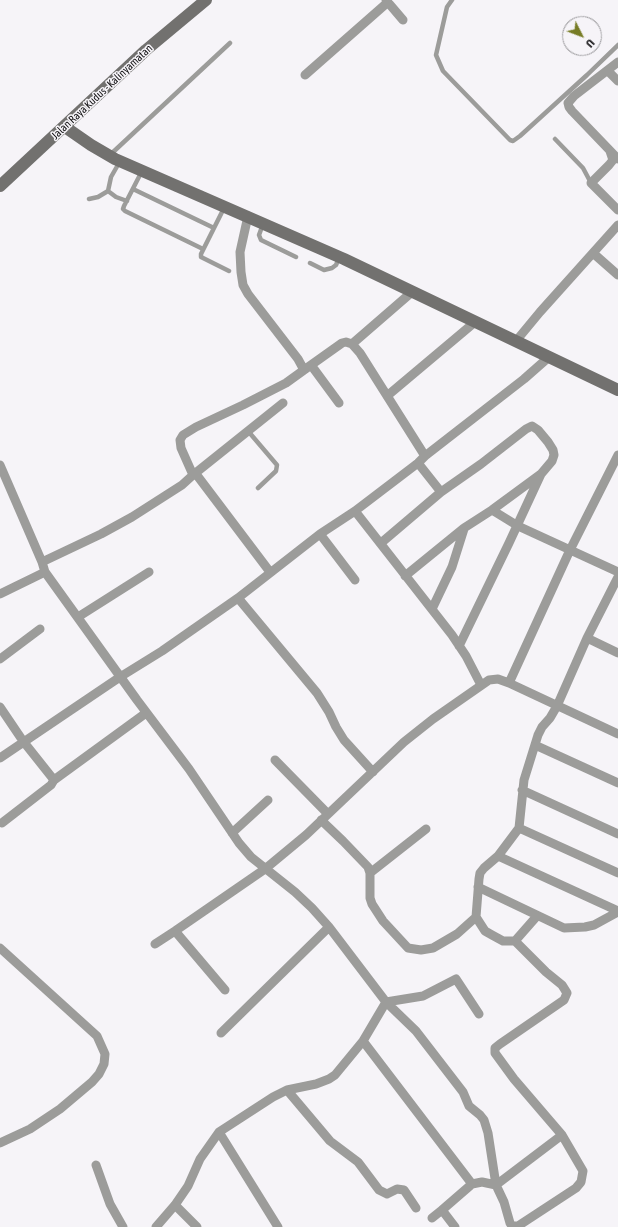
<!DOCTYPE html>
<html>
<head>
<meta charset="utf-8">
<style>
  body { margin:0 }
  #map { position:relative; width:618px; height:1227px; overflow:hidden; background:#f6f4f8; font-family:"Asap Condensed",sans-serif }
  canvas { display:block }
  .north { position:absolute; left:562px; top:16px; width:40px; height:40px; box-sizing:border-box; background:#f6f4f8; border:1px solid #9a999c; border-radius:50%; rotate:132deg; font-size:11px; font-weight:700; line-height:16px; text-align:center; color:#111012 }
  .north::after { content:''; display:block; margin:auto; width:14px; height:18px; background:#777c25; clip-path:polygon(50% 0,100% 100%,50% 72%,0 100%) }
</style>
</head>
<body>
<div id="map">
<canvas width="618" height="1227"></canvas>
<div class="north">U</div>
</div>
<script>
const ctx = document.querySelector('canvas').getContext('2d');
ctx.lineJoin = 'round';
function poly(rows) {
  const path = new Path2D();
  for (const r of rows) {
    path.moveTo(r[0], r[1]);
    for (let i = 2; i < r.length; i += 2) path.lineTo(r[i], r[i + 1]);
  }
  return path;
}
function stroke(path, color, width, dash) {
  ctx.strokeStyle = color;
  ctx.lineWidth = width;
  ctx.lineCap = dash ? 'butt' : 'round';
  ctx.setLineDash(dash || []);
  ctx.stroke(path);
}
function write(font, color, halo, rows, align = 'center') {
  ctx.font = font + ' "Asap Condensed",sans-serif';
  ctx.lineWidth = 3;
  ctx.setLineDash([]);
  ctx.textBaseline = 'middle';
  ctx.strokeStyle = halo;
  ctx.fillStyle = color;
  for (const [text, x, y, turn = 0] of rows) {
    ctx.save();
    ctx.translate(x, y);
    ctx.rotate((+turn || 0) * Math.PI / 180);
    ctx.textAlign = isNaN(turn) ? turn : align;
    if (halo) ctx.strokeText(text, 0, 0);
    ctx.fillText(text, 0, 0);
    ctx.restore();
  }
}
stroke(poly([
  [452,0,447,7,436,55,443,71,510,140,513,141,520,136,587,75,618,45],
  [555,139,583,168,591,183],
  [111,154,230,43],
  [119,163,111,177,108,191,116,197,127,201],
  [142,171,124,206,123,209,125,211,203,249],
  [133,189,214,228],
  [89,199,98,197,108,191],
  [224,208,201,254,201,257,229,271],
  [263,224,259,235,261,240,296,257],
  [310,263,324,270,332,268,336,265,339,258],
  [248,431,277,465,276,471,258,488]
]), '#9c9c9a', 4.5);
stroke(poly([
  [386,0,403,20],
  [618,62,574,96,568,103,569,107,572,111,618,159],
  [608,71,618,81],
  [305,75,388,2],
  [610,151,613,160,609,165,591,183,618,210],
  [593,253,618,275],
  [516,341,540,312,618,225],
  [352,344,412,292],
  [311,365,339,403],
  [304,370,342,343,346,342,352,344,360,353,425,456],
  [387,396,475,322],
  [418,463,441,492],
  [0,465,42,562,45,572,137,700,189,769,239,843,251,857,295,892,312,908,329,927,386,1002,363,1041,335,1075,329,1079,316,1084,287,1090,273,1097,219,1132,200,1159,188,1186,175,1205,156,1227],
  [196,474,270,572],
  [193,475,283,403],
  [492,510,518,526,618,572],
  [355,511,452,635,466,656,481,685],
  [320,534,355,580],
  [381,543,441,492,481,464,526,429,532,426,538,430,548,442,553,450,554,455,552,461,541,474,492,510,464,528,405,576],
  [42,562,101,534,132,517,182,485,193,475,181,448,180,440,183,435,196,427,243,405,286,383,304,370,298,359,248,294,243,285,241,272,240,252,248,216],
  [0,594,45,572],
  [238,598,317,693,329,712,336,727,344,740,373,772],
  [432,609,452,567,464,529],
  [78,617,149,572],
  [587,638,618,653],
  [459,646,509,543,541,474],
  [0,659,40,629],
  [509,683,570,550,618,455],
  [0,707,23,741,54,780],
  [535,745,618,783],
  [0,758,120,677,162,651,238,598,320,534,355,511,418,463,425,456,524,379,549,357],
  [275,760,328,814],
  [522,790,618,834],
  [321,820,343,841,368,867,370,873,370,898,372,904,383,921,408,948,421,950,433,948,457,934,476,917],
  [2,823,51,785,54,780,146,713],
  [519,828,618,873],
  [232,833,268,800],
  [498,856,618,911],
  [370,873,426,829],
  [478,887,564,928,585,927,594,925,618,912],
  [537,916,515,941,503,941,492,935,485,931,476,917,479,879,480,873,484,868,498,856,519,828,524,780,538,735,542,727,550,718,557,706,587,638,618,577],
  [175,931,225,990],
  [155,944,175,931,265,869,306,835,404,742,433,719,489,680,498,679,509,683,618,734],
  [0,948,97,1036,105,1054,104,1064,99,1074,92,1082,60,1109,30,1129,0,1143],
  [479,1014,456,979,423,996,386,1002,416,1031,463,1092,469,1106,480,1115,484,1120,488,1133,496,1185,504,1202,510,1223,512,1226,518,1226,576,1188,581,1182,583,1171,562,1135,514,1079,495,1053,495,1048,500,1044,564,1000,567,993,562,985,546,972,515,941],
  [221,1033,329,927],
  [363,1041,472,1184,442,1210,455,1227],
  [287,1090,330,1141,358,1162,379,1190,387,1194,397,1189,404,1190,416,1208],
  [219,1132,278,1227],
  [96,1165,110,1204,123,1227],
  [472,1184,482,1182,496,1185,562,1135],
  [175,1205,197,1227],
  [432,1218,442,1210]
]), '#9c9c9a', 9);
stroke(poly([
  [65,127,91,145,115,159,344,259,618,390],
  [0,186,146,50,206,0]
]), '#72716f', 12);
write('11px', '#111012', '#f6f4f8', [
  ["Jalan Raya Kudus - Kalinyamatan",102,92,-43]
]);
</script>
</body>
</html>
